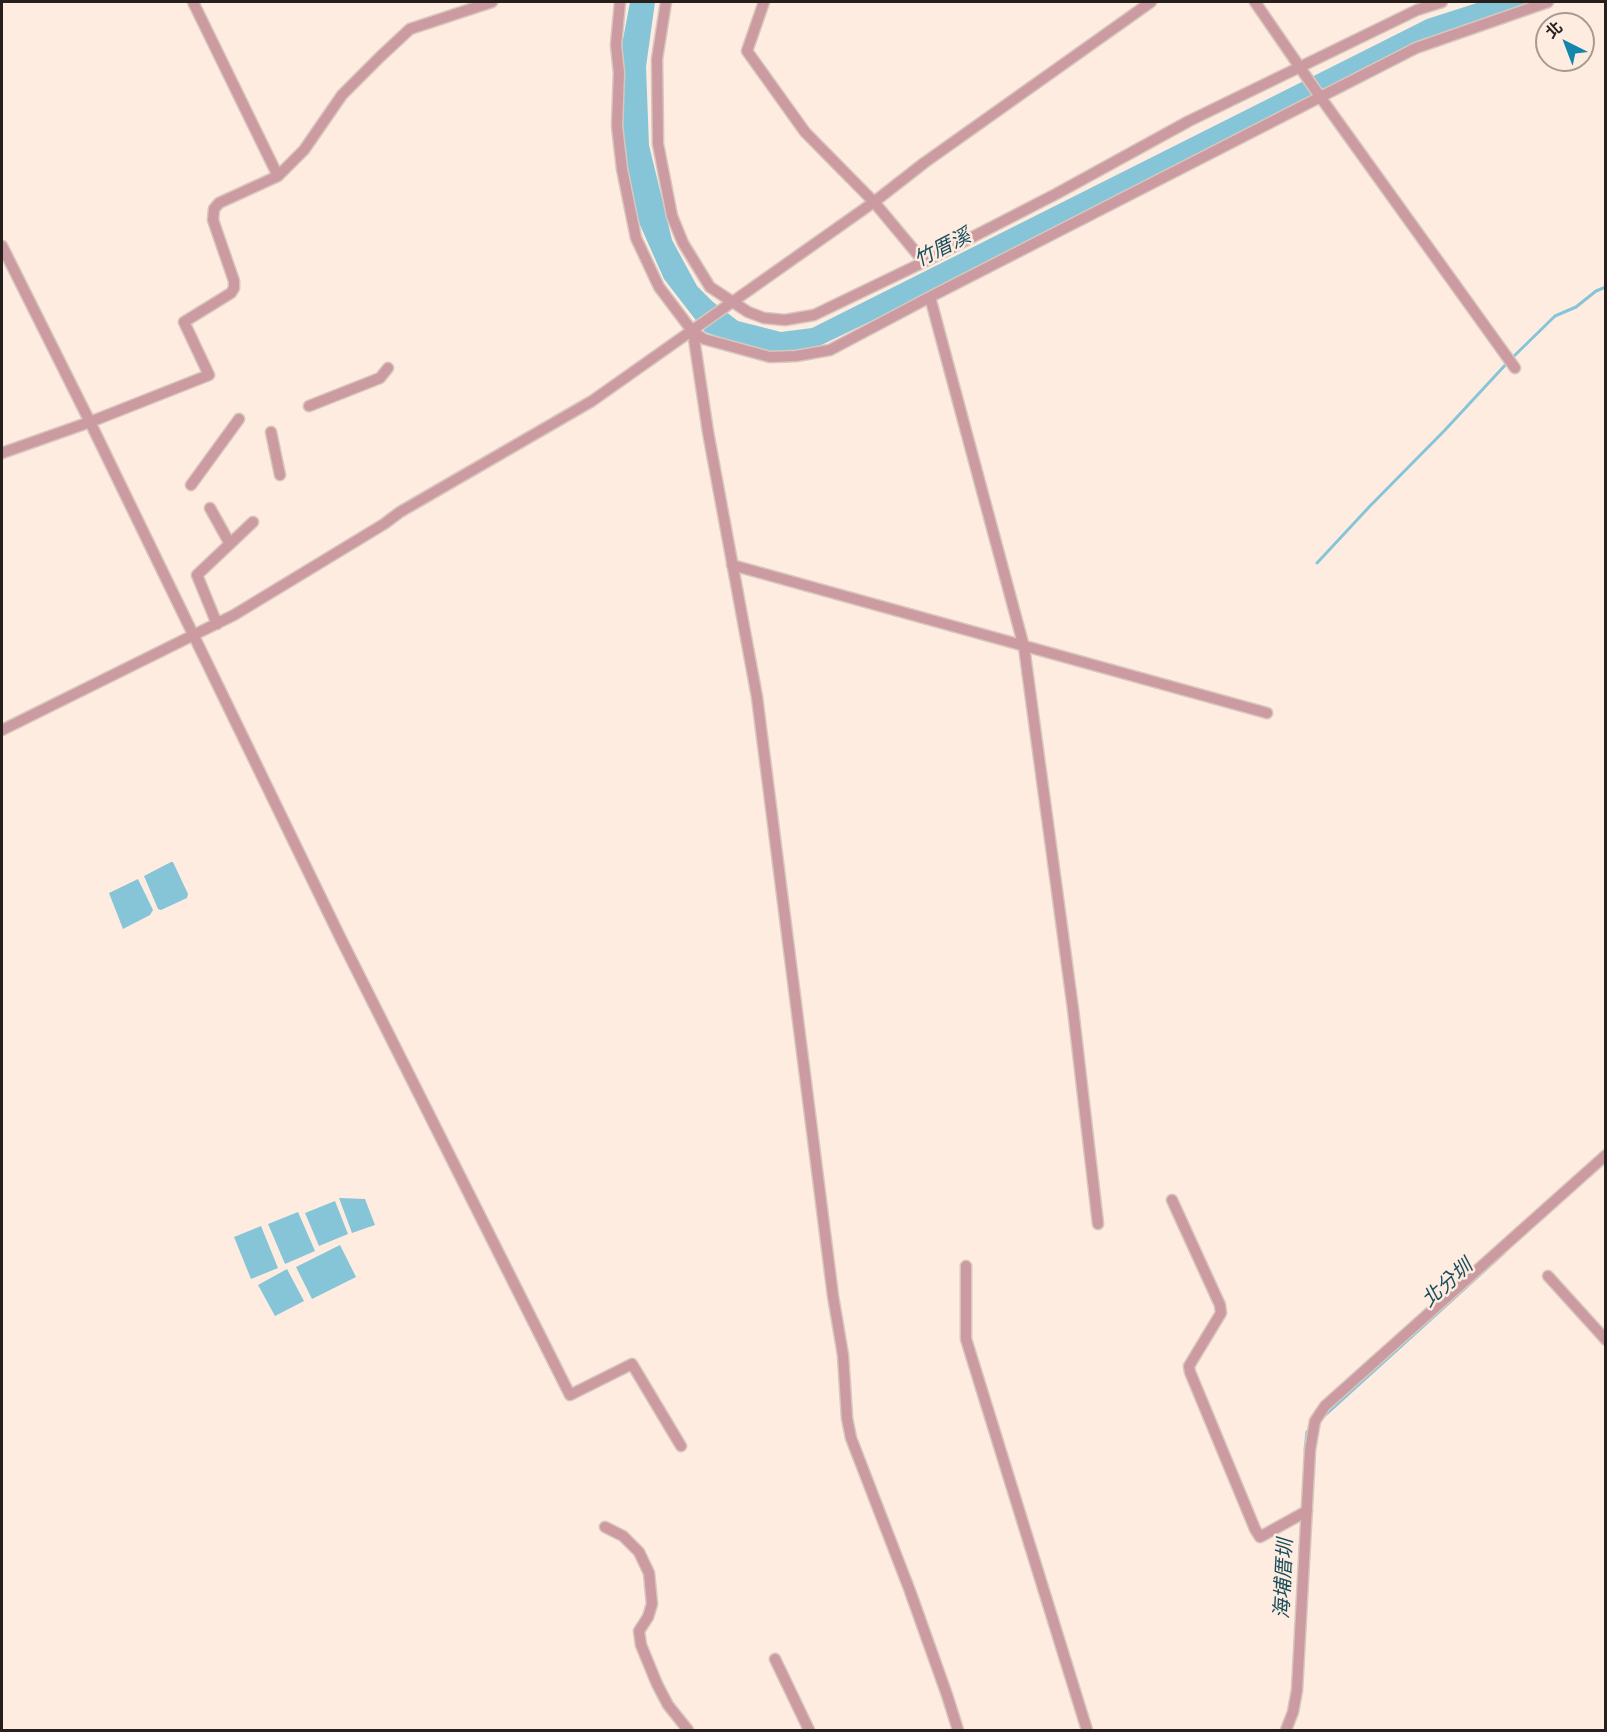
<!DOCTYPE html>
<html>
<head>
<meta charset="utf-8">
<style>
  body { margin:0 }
  #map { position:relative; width:1607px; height:1732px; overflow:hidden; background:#ffece0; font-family:Poppins,"Noto Sans TC",sans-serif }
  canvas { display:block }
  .frame { position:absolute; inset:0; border:3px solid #261f1b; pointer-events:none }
  .north { position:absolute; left:1535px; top:12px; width:60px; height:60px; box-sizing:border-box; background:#ffece0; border:2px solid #a89a91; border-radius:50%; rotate:318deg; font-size:16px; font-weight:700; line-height:24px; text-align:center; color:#261f1b }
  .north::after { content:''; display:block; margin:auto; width:21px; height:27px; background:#1286ab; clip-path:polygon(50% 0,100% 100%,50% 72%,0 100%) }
</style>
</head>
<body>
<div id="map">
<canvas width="1607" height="1732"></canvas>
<div class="frame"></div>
<div class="north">北</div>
</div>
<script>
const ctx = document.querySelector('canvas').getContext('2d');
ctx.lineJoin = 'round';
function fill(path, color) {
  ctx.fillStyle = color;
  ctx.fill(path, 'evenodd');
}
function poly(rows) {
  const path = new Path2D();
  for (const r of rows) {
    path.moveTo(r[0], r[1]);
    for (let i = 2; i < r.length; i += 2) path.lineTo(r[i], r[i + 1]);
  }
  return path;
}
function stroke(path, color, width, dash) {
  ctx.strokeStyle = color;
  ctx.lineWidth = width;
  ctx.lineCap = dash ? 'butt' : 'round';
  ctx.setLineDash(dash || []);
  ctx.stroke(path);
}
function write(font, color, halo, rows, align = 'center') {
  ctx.font = font + ' Poppins,"Noto Sans TC",sans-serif';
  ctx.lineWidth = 5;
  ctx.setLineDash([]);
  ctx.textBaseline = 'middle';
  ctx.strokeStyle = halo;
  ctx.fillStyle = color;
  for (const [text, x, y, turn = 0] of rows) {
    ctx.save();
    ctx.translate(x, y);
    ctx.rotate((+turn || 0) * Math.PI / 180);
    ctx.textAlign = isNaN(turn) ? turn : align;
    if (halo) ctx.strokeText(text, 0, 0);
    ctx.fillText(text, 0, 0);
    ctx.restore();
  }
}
fill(poly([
  [630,2,655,2,646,67,649,145,672,240,697,286,713,302,738,321,781,332,812,328,1427,19,1480,2,1544,2,1392,60,1068,226,811,350,769,354,705,332,664,279,640,225,623,158,620,55],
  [171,862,173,862,188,894,187,898,161,910,158,909,144,876],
  [138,879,153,910,150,915,123,929,109,893],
  [339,1198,365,1199,375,1225,352,1233],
  [335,1201,348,1234,319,1246,305,1213],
  [298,1212,315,1251,285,1264,268,1224],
  [261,1226,278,1268,251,1279,234,1237],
  [340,1245,356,1277,312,1299,296,1267],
  [287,1269,304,1301,275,1316,258,1285]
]), '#86c5d8');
stroke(poly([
  [1512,358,1555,316,1576,307,1596,291,1606,287],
  [1317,563,1370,506,1445,430,1508,362],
  [1322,1418,1504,1253],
  [1305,1450,1307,1432,1311,1428]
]), '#86c5d8', 3);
const minor = poly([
  [193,2,278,176],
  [620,2,616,45,619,73,617,126,622,169,636,238,659,287,693,332,704,339,770,357,796,356,830,350,930,297,1416,48,1548,2],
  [666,2,657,59,658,144,672,216,683,243,710,287,748,312,764,318,785,320,814,315,924,262,1056,194,1189,121,1417,10,1442,2],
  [764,2,747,51,805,132,874,202,924,262],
  [1255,2,1321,98,1515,368],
  [2,246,90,422,341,939,570,1395,632,1364,681,1446],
  [930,297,1024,647,1073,1009,1098,1224],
  [693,332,708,432,757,697,833,1296,843,1355,847,1418,851,1438,910,1591,947,1695,958,1730],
  [309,406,380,378,388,368],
  [271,432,280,475],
  [2,453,90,422,209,375,184,322,231,293,234,288,234,281,213,220,214,209,219,203,278,176,304,150,342,95,381,56,410,29,492,2],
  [191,485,239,419],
  [210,508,230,544],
  [732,565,1267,713],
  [217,624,197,575,253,522],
  [2,730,234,615,384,524,400,512,592,401,874,202,924,163,1151,2],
  [1172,1200,1220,1305,1221,1313,1189,1366,1190,1372,1255,1529,1260,1537,1307,1511],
  [966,1266,966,1339,1087,1730],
  [1548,1276,1606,1340],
  [605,1527,623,1536,639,1552,649,1573,652,1604,648,1617,639,1631,641,1645,657,1684,668,1705,688,1730],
  [775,1659,809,1730],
  [1286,1730,1293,1712,1297,1690,1310,1450,1315,1421,1325,1406,1606,1155]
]);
stroke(minor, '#d8c7bd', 13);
stroke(minor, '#cc9ba1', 10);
write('italic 20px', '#184e5c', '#ffece0', [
  ["竹厝溪",943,249,-27],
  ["北分圳",1448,1284,-42],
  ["海埔厝圳",1285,1579,-87]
]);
</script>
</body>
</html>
